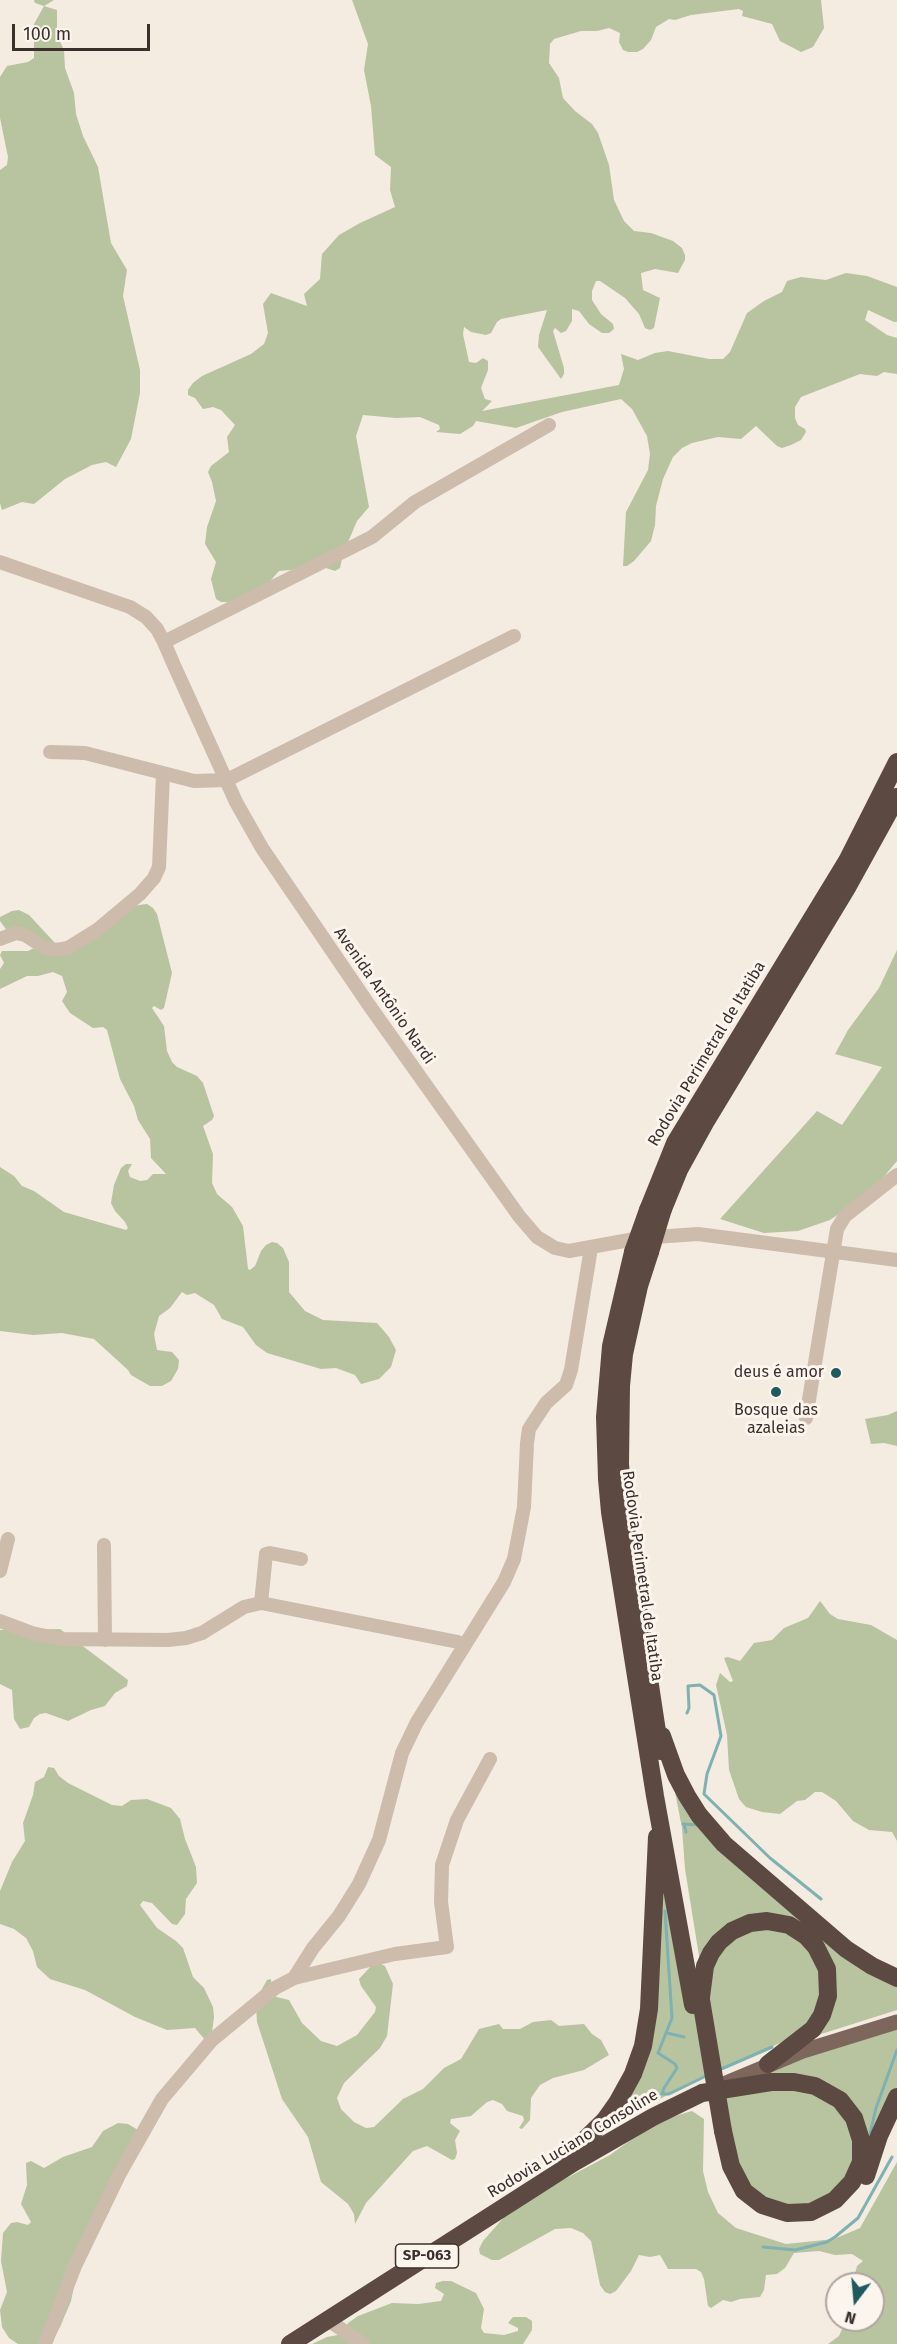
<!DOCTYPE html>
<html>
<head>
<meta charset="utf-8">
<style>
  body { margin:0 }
  #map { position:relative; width:897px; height:2344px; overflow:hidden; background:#f4ebe1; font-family:"Fira Sans",sans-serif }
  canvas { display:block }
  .north { position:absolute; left:825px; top:2272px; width:60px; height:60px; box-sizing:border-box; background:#fbf5ee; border:2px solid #aea6a0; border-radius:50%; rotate:196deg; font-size:16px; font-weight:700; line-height:24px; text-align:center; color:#3b302b }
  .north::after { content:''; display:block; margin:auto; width:21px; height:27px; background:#1f5a5e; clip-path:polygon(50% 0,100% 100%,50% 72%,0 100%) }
  .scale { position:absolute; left:12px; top:24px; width:138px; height:27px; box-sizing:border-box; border:3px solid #3b302b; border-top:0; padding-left:8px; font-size:18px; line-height:21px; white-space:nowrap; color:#3b302b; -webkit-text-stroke:4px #fbf5ee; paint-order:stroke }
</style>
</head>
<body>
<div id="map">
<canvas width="897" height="2344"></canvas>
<div class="north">N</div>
<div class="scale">100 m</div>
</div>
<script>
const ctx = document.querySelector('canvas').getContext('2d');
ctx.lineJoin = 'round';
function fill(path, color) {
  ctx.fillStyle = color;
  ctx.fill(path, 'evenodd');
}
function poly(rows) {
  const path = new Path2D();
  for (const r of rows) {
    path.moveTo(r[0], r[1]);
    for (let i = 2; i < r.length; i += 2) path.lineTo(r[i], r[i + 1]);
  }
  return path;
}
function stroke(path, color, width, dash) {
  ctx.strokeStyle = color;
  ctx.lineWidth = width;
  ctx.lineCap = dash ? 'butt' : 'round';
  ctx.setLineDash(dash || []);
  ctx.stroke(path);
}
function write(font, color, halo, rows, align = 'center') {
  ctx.font = font + ' "Fira Sans",sans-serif';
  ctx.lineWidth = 6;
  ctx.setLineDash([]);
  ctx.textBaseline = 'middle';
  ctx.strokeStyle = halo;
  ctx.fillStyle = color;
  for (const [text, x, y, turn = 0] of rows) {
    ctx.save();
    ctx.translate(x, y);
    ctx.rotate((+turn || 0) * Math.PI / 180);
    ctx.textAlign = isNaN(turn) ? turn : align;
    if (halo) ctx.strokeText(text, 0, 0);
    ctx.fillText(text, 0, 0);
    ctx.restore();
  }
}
fill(poly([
  [34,0,54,0,44,6,57,10,57,35,64,50,65,68,74,93,76,114,83,136,98,167,111,243,127,270,123,296,140,370,140,393,131,439,116,467,106,462,92,465,65,479,34,504,22,502,2,510,0,503,0,170,7,165,8,157,0,118,0,77,7,66,28,62,34,58,34,24,44,6,35,3],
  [352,0,821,0,824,28,813,47,801,52,780,41,772,24,742,16,743,11,739,9,691,15,675,20,669,19,656,27,651,40,643,49,637,52,628,52,623,50,619,42,620,33,609,28,597,31,581,31,554,39,550,44,549,63,559,78,563,98,575,111,592,124,598,133,609,165,614,200,624,221,634,231,651,233,673,241,682,248,685,255,685,260,678,273,655,269,641,273,643,290,660,298,654,328,650,330,645,328,639,314,625,298,600,281,596,281,592,291,592,300,601,314,613,324,614,329,609,333,602,333,589,324,579,311,572,309,572,321,566,331,561,333,555,328,553,331,564,368,564,374,561,379,538,347,539,335,547,310,501,319,497,322,491,333,486,335,471,332,464,327,463,334,469,362,476,363,483,358,488,361,488,370,481,388,485,399,492,401,482,411,619,385,624,369,621,354,638,360,655,353,668,351,709,359,723,359,730,352,747,313,764,301,782,292,787,281,801,277,826,280,846,273,867,276,897,287,897,322,894,322,868,310,865,320,887,335,897,338,897,374,884,372,877,376,860,374,801,397,795,407,795,418,798,425,805,429,806,432,801,440,791,445,782,448,777,446,756,426,741,439,718,437,692,443,682,448,673,457,663,479,656,506,655,525,651,541,634,561,627,566,623,566,626,512,648,470,650,454,647,436,632,409,621,399,562,412,516,428,476,421,473,426,460,434,436,432,440,429,439,425,420,417,396,418,363,415,356,436,369,507,357,521,343,554,340,568,335,571,323,567,279,571,264,588,231,602,221,602,216,599,211,579,216,562,205,544,207,527,216,501,212,482,208,472,211,466,229,452,227,437,235,425,221,410,213,407,203,409,195,398,188,395,188,390,193,383,202,376,251,354,264,344,268,333,263,304,271,293,307,306,304,294,320,279,322,254,339,235,360,223,395,207,390,190,391,167,375,155,371,106,364,70,368,44],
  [147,904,153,908,157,914,172,973,164,1008,161,1010,154,1006,152,1008,164,1026,167,1051,172,1062,177,1067,197,1076,203,1083,214,1116,212,1120,203,1126,213,1154,212,1183,217,1194,232,1207,243,1226,248,1269,250,1270,255,1266,261,1251,266,1245,272,1242,277,1243,283,1248,289,1262,289,1292,305,1311,323,1320,377,1323,389,1337,396,1350,391,1367,379,1379,361,1384,355,1375,336,1368,321,1369,267,1353,256,1345,243,1327,222,1319,214,1305,195,1293,187,1295,182,1292,170,1308,159,1316,154,1334,157,1350,172,1352,179,1360,178,1369,171,1381,162,1386,150,1386,131,1375,128,1370,94,1339,62,1333,33,1335,0,1331,0,1167,14,1176,22,1186,34,1191,64,1212,126,1230,128,1228,125,1222,115,1211,111,1203,114,1185,121,1168,126,1164,132,1164,128,1171,130,1177,140,1181,147,1180,153,1174,166,1174,151,1158,150,1139,138,1120,134,1106,120,1079,107,1030,103,1027,93,1028,70,1013,62,1001,67,992,62,976,53,972,38,976,27,976,0,989,0,969,4,963,0,955,2,951,28,951,34,948,8,932,0,921,0,917,12,911,19,910,29,915,55,943,76,947,130,908,139,905],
  [897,950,897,1161,871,1192,830,1220,798,1231,764,1233,720,1219,817,1111,842,1125,882,1067,835,1054,848,1030,879,988],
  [897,1411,897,1446,884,1443,871,1444,865,1419,888,1415],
  [820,1601,830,1614,838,1619,871,1625,897,1640,897,1841,892,1832,869,1830,853,1821,836,1801,822,1792,815,1792,805,1800,797,1801,780,1814,762,1812,746,1807,739,1799,729,1770,727,1735,716,1685,720,1673,730,1682,733,1681,724,1658,728,1657,740,1661,754,1643,772,1640,784,1628,808,1618],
  [60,1629,128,1680,127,1686,115,1693,105,1706,91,1710,68,1721,46,1713,40,1714,34,1718,29,1727,20,1729,14,1719,12,1690,0,1684,0,1630],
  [48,1767,54,1768,59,1776,68,1783,112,1805,122,1806,131,1800,147,1799,171,1808,180,1819,185,1839,196,1867,197,1883,186,1899,185,1914,177,1925,172,1924,152,1903,143,1901,140,1905,157,1928,176,1941,183,1948,193,1977,204,1988,213,2007,214,2017,212,2032,205,2040,195,2028,167,2030,135,2017,85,1990,50,1979,37,1967,33,1951,26,1938,14,1929,0,1924,0,1891,12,1862,25,1841,23,1823,33,1795,35,1782,44,1777],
  [674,1787,687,1804,897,1982,897,2010,815,2036,831,1966,764,1914,700,1962,685,1869,682,1828],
  [661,1858,689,2008,711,1964,730,1938,765,1926,802,1939,823,1971,817,2014,789,2039,690,2083,611,2125,637,2076],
  [379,1963,385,1966,393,1984,387,2036,380,2048,344,2083,337,2098,341,2109,354,2122,366,2128,374,2127,403,2099,423,2089,444,2068,461,2059,479,2029,499,2024,503,2029,520,2029,533,2022,551,2020,559,2026,584,2024,592,2034,601,2040,609,2055,584,2070,553,2078,540,2085,531,2098,530,2120,522,2129,519,2128,524,2120,523,2116,507,2111,502,2104,493,2100,487,2102,471,2116,451,2119,450,2123,460,2131,455,2140,457,2153,455,2159,452,2160,427,2146,413,2151,366,2203,355,2224,354,2214,348,2204,321,2182,308,2137,282,2099,257,2022,256,2006,258,1996,267,1980,271,1979,272,1996,289,2000,302,2023,321,2041,337,2046,357,2035,375,2012,376,2007,361,1986,359,1979,373,1964],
  [897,2029,897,2087,885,2109,871,2149,849,2102,759,2077,811,2056],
  [755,2088,823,2093,851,2119,855,2165,821,2204,776,2206,740,2176,723,2097],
  [692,2111,704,2119,703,2171,708,2192,718,2213,736,2228,786,2244,834,2239,860,2228,897,2162,897,2344,828,2344,839,2336,846,2320,873,2320,873,2284,852,2284,857,2266,863,2261,852,2254,835,2255,819,2251,794,2253,785,2268,777,2274,766,2275,764,2290,760,2297,740,2299,731,2302,723,2300,711,2308,708,2306,704,2279,701,2272,696,2269,668,2269,660,2255,650,2257,639,2255,631,2271,616,2291,610,2294,605,2292,600,2285,591,2241,583,2233,571,2228,555,2229,499,2260,492,2260,480,2254,479,2249,483,2241,505,2216,561,2181,610,2155,639,2134,668,2118],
  [118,2123,128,2124,138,2130,121,2171,109,2212,78,2267,71,2301,60,2327,51,2344,18,2344,9,2338,2,2327,0,2310,7,2292,1,2261,3,2233,11,2223,17,2222,28,2225,31,2222,21,2204,27,2185,26,2163,31,2161,44,2168,63,2157,92,2147,103,2131],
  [443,2281,451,2281,476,2293,484,2309,481,2328,484,2333,504,2335,518,2331,518,2328,508,2323,513,2317,526,2317,532,2321,532,2330,523,2344,312,2344,327,2337,343,2334,348,2323,358,2316,392,2303,418,2304,441,2301,444,2294,435,2288,436,2283]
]), '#b8c4a0');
stroke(poly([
  [687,1713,689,1708,688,1686,700,1685,714,1695,721,1736,707,1774,704,1794,770,1858,821,1899],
  [683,1824,698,1825],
  [684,1824,686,1832],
  [665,1911,672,2018,658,2053,675,2064,677,2068,664,2088,662,2094,669,2094,708,2075],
  [667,2033,684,2037],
  [719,2070,772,2047],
  [869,2138,876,2108,897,2050],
  [763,2247,795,2250,827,2242,835,2237,858,2218,892,2157]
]), '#7fb0b2', 3);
stroke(poly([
  [549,425,415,502,372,537,164,642,173,663,236,802,262,848,371,1008,519,1216,537,1237,555,1248,569,1251,640,1238,698,1234,897,1260],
  [0,562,130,607,146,617,157,629,164,642],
  [50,752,85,753,194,781,227,780,514,636],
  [0,939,16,933,25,935,45,948,57,950,68,948,97,930,140,894,154,878,159,867,163,774],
  [806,1418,837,1229,845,1216,897,1175],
  [104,1545,105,1640],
  [0,1571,8,1539],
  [261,1603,266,1554,270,1553,301,1559],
  [0,1621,32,1633,60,1639,168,1640,186,1638,202,1633,244,1607,261,1603,458,1642],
  [294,1978,313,1948,339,1916,359,1884,379,1840,402,1753,417,1722,504,1582,514,1559,524,1507,527,1443,529,1429,546,1403,566,1385,571,1370,591,1248],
  [328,2320,363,2344],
  [45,2344,75,2266,120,2173,162,2099,212,2040,275,1988,294,1978,395,1954,447,1947,441,1902,442,1865,457,1820,490,1759]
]), '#cdbbac', 14);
stroke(poly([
  [719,2086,803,2051,897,2022]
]), '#7d675c', 15);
stroke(poly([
  [663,1209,679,1170,706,1121,848,886,897,797],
  [648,1210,675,1143,847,861,897,762],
  [633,1252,611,1346,605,1417,607,1479,610,1512,655,1796,693,2005],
  [650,1252,639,1286,624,1354,621,1386,620,1464,624,1514,660,1751],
  [662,1736,676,1775,687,1796,699,1815,724,1844,846,1949,872,1966,897,1978],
  [701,1997,705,1966,711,1953,719,1942,732,1931,750,1923,767,1921,789,1925,806,1936,816,1947,827,1969,828,1996,822,2015,813,2029,768,2064],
  [566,2158,605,2120,617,2103,633,2074,643,2046,649,2009,657,1837],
  [866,2176,879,2136,897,2097],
  [290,2344,573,2163,653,2117,702,2093,771,2082,794,2082,815,2086,840,2100,854,2118,861,2140,861,2162,852,2182,835,2200,811,2212,787,2213,762,2205,744,2191,731,2166,723,2131]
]), '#5c4a42', 18);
stroke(poly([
  [633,1252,648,1210],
  [650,1252,663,1209],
  [701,2000,723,2131]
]), '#5c4a42', 18);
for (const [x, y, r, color] of [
  [836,1373,6,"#1f5a5e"],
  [776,1392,6,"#1f5a5e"]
]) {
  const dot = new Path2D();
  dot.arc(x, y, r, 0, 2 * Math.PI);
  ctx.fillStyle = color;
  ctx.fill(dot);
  stroke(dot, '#fbf5ee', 2);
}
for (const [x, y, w] of [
  [427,2256,63]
]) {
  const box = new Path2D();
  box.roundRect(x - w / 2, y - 12, w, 24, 4.5);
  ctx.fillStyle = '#fbf5ee';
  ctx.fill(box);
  stroke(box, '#3b302b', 1.5);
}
write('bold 15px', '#3b302b', null, [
  ["SP-063",427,2256]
]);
write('16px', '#3b302b', '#fbf5ee', [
  ["Avenida Antônio Nardi",384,996,55],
  ["Rodovia Perimetral de Itatiba",707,1054,-59],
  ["Rodovia Perimetral de Itatiba",642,1576,82],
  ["Rodovia Luciano Consoline",573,2144,-31]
]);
write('16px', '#3b302b', '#fbf5ee', [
  ["deus é amor",824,1373],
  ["Bosque das",776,1411,"center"],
  ["azaleias",776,1429,"center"]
], 'right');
</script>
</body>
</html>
